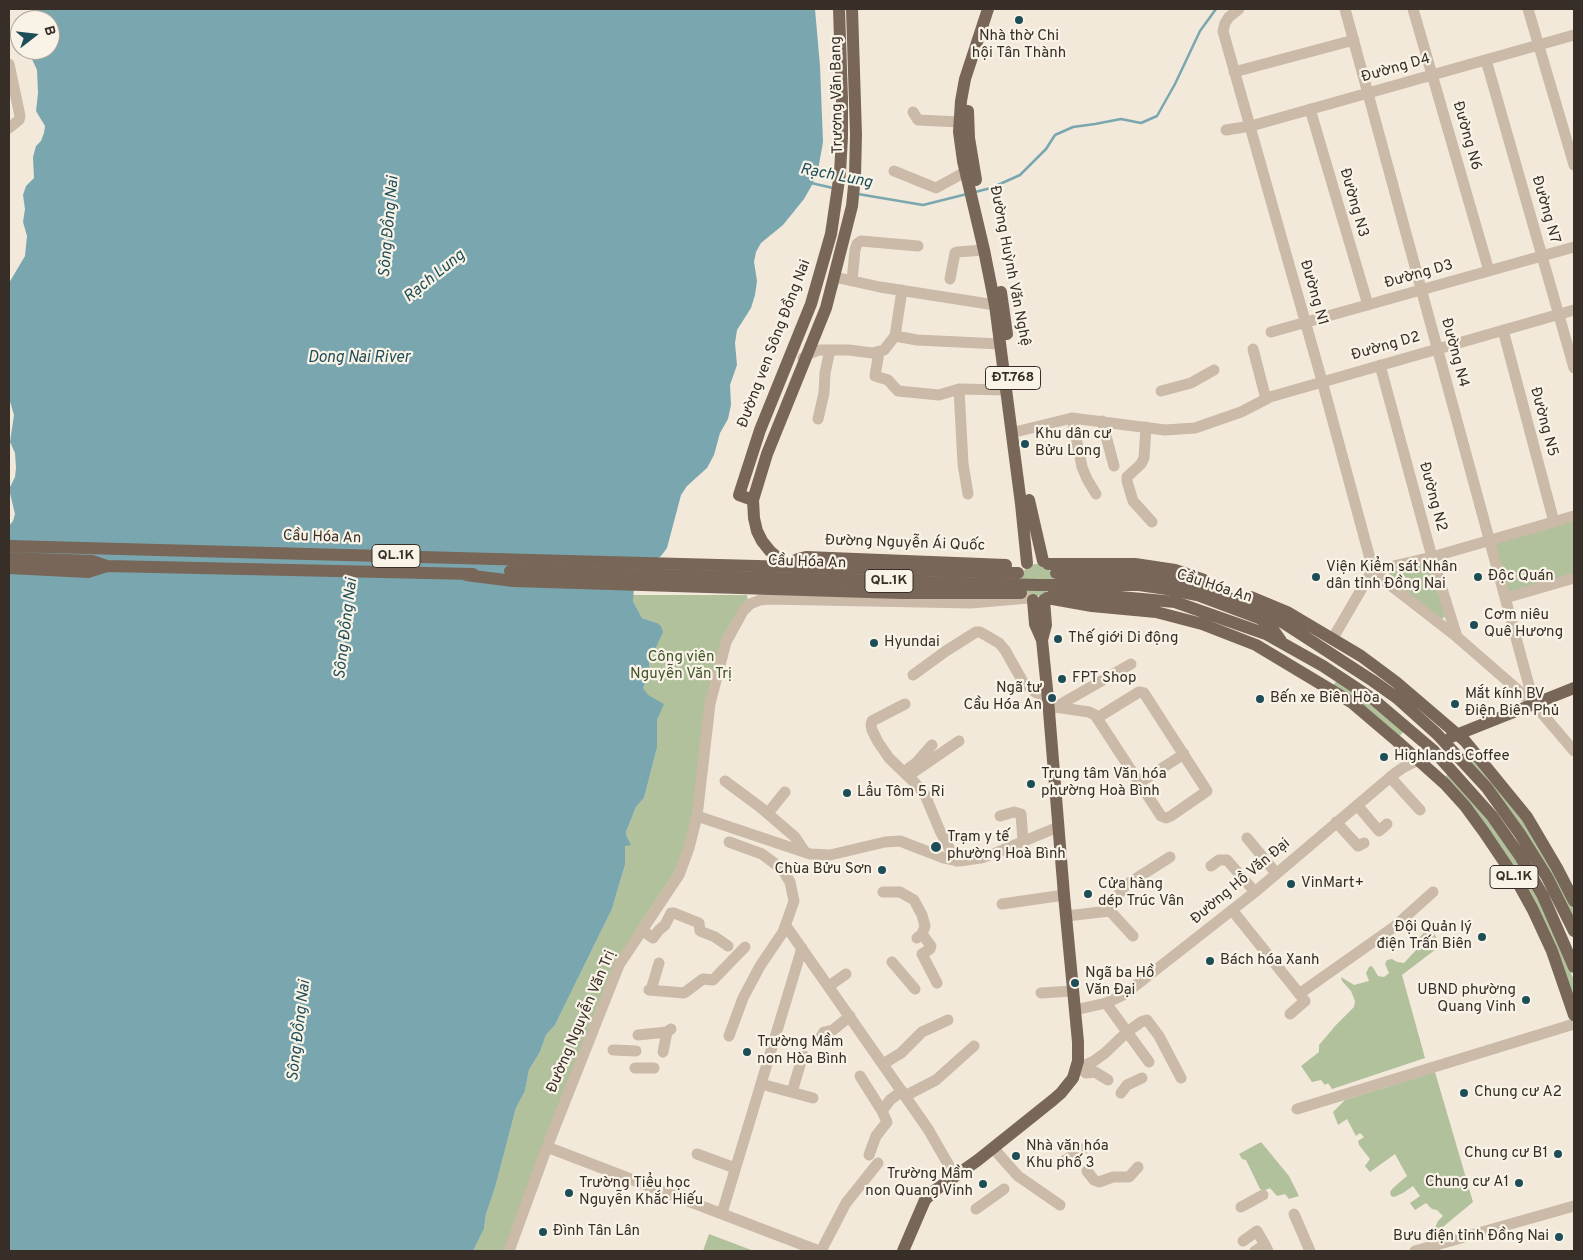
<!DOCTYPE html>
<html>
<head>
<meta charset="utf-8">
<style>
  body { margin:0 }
  #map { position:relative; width:1583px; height:1260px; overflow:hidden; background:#f2e9db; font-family:Overpass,sans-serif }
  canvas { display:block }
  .frame { position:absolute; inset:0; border:10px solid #362e27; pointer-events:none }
  .north { position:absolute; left:10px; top:10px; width:50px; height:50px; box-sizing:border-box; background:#f9f3e7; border:1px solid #aba49a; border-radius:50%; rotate:74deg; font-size:14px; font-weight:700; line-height:20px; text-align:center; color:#362e27 }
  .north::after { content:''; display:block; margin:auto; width:18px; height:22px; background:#1d4d57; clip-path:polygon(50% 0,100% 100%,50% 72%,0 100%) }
</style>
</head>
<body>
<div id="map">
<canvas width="1583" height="1260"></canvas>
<div class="frame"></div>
<div class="north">B</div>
</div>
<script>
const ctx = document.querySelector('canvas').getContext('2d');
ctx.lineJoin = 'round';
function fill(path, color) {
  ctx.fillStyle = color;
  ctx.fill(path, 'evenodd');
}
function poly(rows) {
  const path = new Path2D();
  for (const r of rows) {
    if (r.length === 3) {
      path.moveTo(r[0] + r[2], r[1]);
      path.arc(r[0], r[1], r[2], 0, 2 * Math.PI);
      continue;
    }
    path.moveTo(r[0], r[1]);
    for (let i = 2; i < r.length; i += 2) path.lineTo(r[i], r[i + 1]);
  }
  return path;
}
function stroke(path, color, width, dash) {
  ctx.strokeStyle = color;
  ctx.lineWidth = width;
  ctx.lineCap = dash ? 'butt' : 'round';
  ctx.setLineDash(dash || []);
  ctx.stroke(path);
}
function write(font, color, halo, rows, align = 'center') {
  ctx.font = font + ' Overpass,sans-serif';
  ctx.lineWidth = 4.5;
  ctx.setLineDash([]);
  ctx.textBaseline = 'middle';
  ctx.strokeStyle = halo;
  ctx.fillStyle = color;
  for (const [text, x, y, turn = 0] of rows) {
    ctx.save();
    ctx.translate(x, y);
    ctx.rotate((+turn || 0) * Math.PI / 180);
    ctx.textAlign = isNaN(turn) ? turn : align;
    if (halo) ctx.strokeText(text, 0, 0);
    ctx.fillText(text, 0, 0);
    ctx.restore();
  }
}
fill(poly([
  [1574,519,1574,576,1507,595,1492,542],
  [1431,561,1445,617,1441,619,1393,582,1389,573],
  [1037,580,16],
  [632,595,747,595,748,601,723,636,690,832,674,873,638,927,504,1251,473,1251,484,1229,486,1214,495,1188,511,1127,516,1108,525,1091,529,1070,540,1052,546,1035,555,1025,612,909,625,865,625,845,630,845,626,835,626,832,636,807,644,798,657,748,657,720,660,711,643,690,643,688,650,676,649,662,653,650,657,623,642,618,633,601],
  [1337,680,1350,688,1404,731,1399,737,1333,686],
  [1469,752,1524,820,1560,882,1574,910,1574,921,1465,757],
  [1449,773,1502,837,1539,898,1574,980,1574,1001,1556,948,1444,778],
  [1435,921,1439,925,1432,929,1440,946,1402,975,1425,1058,1332,1089,1328,1083,1325,1085,1321,1080,1312,1082,1301,1066,1319,1052,1319,1045,1336,1025,1354,1007,1355,1001,1351,991,1342,981,1341,977,1354,985,1369,981,1366,973,1369,967,1372,966,1378,976,1384,977,1389,973,1385,964,1387,960,1392,959,1397,962,1404,963,1418,948,1418,939],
  [1435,1072,1473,1202,1438,1231,1432,1234,1438,1221,1443,1216,1437,1210,1432,1209,1426,1203,1415,1210,1410,1203,1420,1196,1413,1186,1403,1193,1394,1197,1391,1196,1390,1192,1393,1188,1407,1176,1395,1154,1370,1172,1365,1166,1370,1159,1359,1145,1358,1141,1364,1137,1360,1133,1356,1136,1347,1119,1338,1125,1333,1112,1345,1100],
  [1261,1142,1289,1176,1299,1196,1289,1199,1285,1194,1277,1196,1270,1188,1263,1191,1260,1189,1246,1160,1242,1159,1239,1154],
  [709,1234,754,1251,703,1251]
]), '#b0c19b');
fill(poly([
  [36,9,815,9,820,66,823,142,818,170,812,185,804,199,783,225,761,243,756,252,754,262,757,281,755,295,751,308,737,330,735,343,737,365,730,385,731,405,728,419,720,433,714,455,707,468,687,486,681,495,667,548,661,556,650,564,634,588,633,601,642,618,657,623,661,626,663,632,649,662,650,676,643,688,648,695,664,704,657,720,657,748,644,798,636,807,626,832,626,835,631,845,625,846,625,865,612,909,555,1025,546,1035,540,1052,529,1070,525,1091,516,1108,511,1127,495,1188,486,1214,484,1229,473,1251,9,1251,9,526,13,521,15,514,9,489,15,477,16,468,15,453,10,442,14,415,9,398,9,283,25,256,27,236,23,222,25,209,23,195,26,186,34,178,33,157,36,146,41,141,44,133,45,126,36,111,38,93,37,70,31,57,31,50,50,50,50,20,38,20]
]), '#7aa7af');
stroke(poly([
  [811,183,833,188],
  [975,192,991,188,1020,175,1046,149,1055,135,1073,127,1095,124,1121,119,1141,123,1157,116,1175,84,1200,31,1216,9],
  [858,194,923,205,967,194]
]), '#7aa7af', 2.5);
stroke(poly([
  [1239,9,1229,17,1225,23,1223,31,1322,381,1372,566,1372,571],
  [1345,9,1534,704],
  [1413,9,1489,271],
  [1528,9,1574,165],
  [1486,60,1574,368],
  [9,64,20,116,19,120,9,128],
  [1234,72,1354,40],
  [1310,109,1368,305],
  [913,112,918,120,960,122],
  [1226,130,1251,126,1574,35],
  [894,171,936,188,965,172],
  [950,279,955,253,957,252,984,250],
  [852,281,855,250,857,244,861,241,918,246],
  [832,287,834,280,839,278,880,287,995,305],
  [1503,330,1554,522],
  [1271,332,1574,247],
  [895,336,917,340,1000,344],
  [1253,349,1266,399],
  [879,352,875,376,888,380,898,391,939,395,959,389,1006,390],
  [803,358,809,354,819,350,849,350,872,353,884,350,895,336,902,290],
  [1380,365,1432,557,1457,637],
  [959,389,963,464,968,494],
  [1161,391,1191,383,1214,370],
  [1072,418,1082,467,1087,479,1096,494],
  [818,419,824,393,825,373,830,350],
  [1102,421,1114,466],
  [1146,427,1144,458,1141,464,1127,477,1127,481,1133,501,1152,522],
  [1019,431,1072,418,1165,430,1195,428,1241,412,1270,397,1574,310],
  [1372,571,1457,637,1534,704,1574,751],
  [1505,598,1574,578],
  [1333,638,1372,571,1432,557,1574,516],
  [913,675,946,651,976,632,980,632,999,643,1005,650,1023,682,1035,692,1048,699],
  [905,704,872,721,871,725,872,730,878,742,889,758,915,783,925,795,940,831,956,861],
  [1048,706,1089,712,1095,715,1161,816,1166,818,1171,816,1207,791,1144,693,1139,692,1097,718],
  [1054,708,1131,664],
  [909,768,916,763,932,745],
  [908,776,959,741],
  [1390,777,1420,810],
  [725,781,760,807,795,837,805,852],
  [1139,783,1184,754],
  [1357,805,1379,831,1387,824],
  [768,813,785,792],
  [697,816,810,854,830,855,885,842,900,841,944,858,959,861,981,858,993,854,1058,827],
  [1000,816,1014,812,1021,814,1023,841],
  [1336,822,1358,846,1364,843],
  [1247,838,1276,873],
  [1211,866,1219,860,1227,860,1255,892],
  [883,892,900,892,914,900,922,915,925,926,922,934,917,938],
  [1002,904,1064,895],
  [1232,910,1305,1001,1290,1014],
  [1110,911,1133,936],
  [1066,916,1110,911,1118,895,1126,885,1170,857],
  [786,926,928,1129,955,1176],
  [642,930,653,938,659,930,665,925,671,913,674,913,699,923,700,931,715,937,728,946],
  [922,934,931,946,930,949,922,954,937,983],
  [892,962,915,989],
  [829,986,846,974],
  [649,990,684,993,703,979,713,980,745,947],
  [651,990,659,963],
  [1041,993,1073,991],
  [1299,994,1394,927,1433,892],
  [1106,1003,1149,1062],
  [1075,1010,1106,1003,1125,994,1255,892,1394,774,1404,767,1418,760],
  [638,1035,667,1032,671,1029],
  [729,1036,743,998,760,966,783,932,794,901,790,882,782,869,762,854,729,842],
  [820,1038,824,1032,833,1030,850,1016],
  [613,1050,636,1051],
  [663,1052,667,1032],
  [883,1064,901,1053,922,1032,948,1020],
  [635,1068,654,1068],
  [1080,1068,1086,1073,1095,1072,1108,1080],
  [1075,1070,1094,1061,1105,1053,1127,1032,1141,1022,1147,1020,1159,1036,1181,1078],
  [860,1076,882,1111],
  [761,1084,813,1098],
  [792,1092,803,1055],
  [1121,1093,1127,1085,1142,1078],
  [905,1096,936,1080,974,1046],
  [1297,1109,1574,1024],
  [547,1147,819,1251],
  [993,1148,1018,1176,1060,1205],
  [697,1154,735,1168],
  [869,1155,876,1136,887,1122,882,1111,890,1100,902,1091],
  [1064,1161,1083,1149],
  [1087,1171,1094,1180,1099,1182,1113,1177,1129,1177,1138,1167],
  [1241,1207,1263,1195],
  [976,1209,1004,1189],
  [722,1213,802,948],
  [1294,1214,1310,1251],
  [1243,1241,1257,1231,1265,1245],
  [509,1251,547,1147,619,965,679,875,689,848,697,816,710,704,726,642,743,611,750,604,760,600,768,599,971,603,1028,598],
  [821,1251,846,1203,878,1163],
  [1255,1251,1265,1245,1268,1251],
  [1415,1251,1574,1206]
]), '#cabaa7', 11);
stroke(poly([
  [988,9,965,79,961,101,959,132,963,161,984,250,995,305,1021,504,1027,563],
  [968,111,969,138,976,180],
  [1001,292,1007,334],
  [753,500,739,495,760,430,811,304,831,234,840,173,842,137,842,99,839,9],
  [1029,500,1043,561],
  [9,546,1018,573],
  [9,558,92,561,107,566],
  [1048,564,1135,564,1175,570,1204,580],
  [788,566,770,551,762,541,757,531,754,518,753,500,767,454,826,308,852,206,855,176,856,135,852,9],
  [788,566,798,559,806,557,1006,565],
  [9,568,88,572,107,566,473,574],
  [1056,573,1136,576,1179,582,1198,587,1242,603,1276,618,1373,681,1397,698,1437,734,1487,788,1520,834,1547,877,1574,931],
  [466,575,513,581,901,593,1021,593],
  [1054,591,1175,602,1266,634,1323,666,1373,699,1433,750,1492,816,1520,856,1543,896,1574,967],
  [1251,597,1287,612,1361,656,1396,682,1465,741,1527,817,1557,868,1574,901],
  [1047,598,1092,606,1156,612,1202,624,1256,645,1351,702,1398,742,1445,784,1465,806,1484,832,1517,881,1533,910,1552,951,1574,1015],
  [1261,619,1270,625,1281,641],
  [1042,640,1046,625,1044,600],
  [1451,737,1574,688],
  [903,1251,925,1200,934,1191,978,1160,1053,1100,1061,1093,1073,1078,1078,1061,1078,1042,1064,895,1048,699,1042,640,1035,624,1033,600]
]), '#786658', 12);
stroke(poly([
  [510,571,1038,585,1139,585,1167,589,1197,595,1261,619]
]), '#786658', 12);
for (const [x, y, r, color] of [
  [1019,20,5,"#1d4d57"],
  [1025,444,5,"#1d4d57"],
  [1316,577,5,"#1d4d57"],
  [1478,577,5,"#1d4d57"],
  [1474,625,5,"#1d4d57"],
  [1058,639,5,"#1d4d57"],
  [874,643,5,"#1d4d57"],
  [1062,679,5,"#1d4d57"],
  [1052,698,5,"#1d4d57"],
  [1260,699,5,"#1d4d57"],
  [1455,704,5,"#1d4d57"],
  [1384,757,5,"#1d4d57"],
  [1031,784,5,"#1d4d57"],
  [847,793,5,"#1d4d57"],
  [936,847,6,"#1d4d57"],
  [882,870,5,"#1d4d57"],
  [1291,884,5,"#1d4d57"],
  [1088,894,5,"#1d4d57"],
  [1482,937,5,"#1d4d57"],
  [1210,961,5,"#1d4d57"],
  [1075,983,5,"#1d4d57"],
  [1526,1000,5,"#1d4d57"],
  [747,1052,5,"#1d4d57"],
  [1464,1093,5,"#1d4d57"],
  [1558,1154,5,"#1d4d57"],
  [1016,1156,5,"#1d4d57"],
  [1519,1183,5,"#1d4d57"],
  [983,1184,5,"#1d4d57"],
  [569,1193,5,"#1d4d57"],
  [543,1232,5,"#1d4d57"],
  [1559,1237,5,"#1d4d57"]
]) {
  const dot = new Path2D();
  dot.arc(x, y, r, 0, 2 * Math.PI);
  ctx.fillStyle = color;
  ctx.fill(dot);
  stroke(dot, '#f9f3e7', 2);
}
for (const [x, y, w] of [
  [1013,378,55],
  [396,556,48],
  [889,581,48],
  [1514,877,48]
]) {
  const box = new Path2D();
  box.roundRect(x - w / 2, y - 11.5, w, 23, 4);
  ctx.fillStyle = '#f9f3e7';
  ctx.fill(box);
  stroke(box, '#362e27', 1);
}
write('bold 14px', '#362e27', null, [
  ["ĐT.768",1013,378],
  ["QL.1K",396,556],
  ["QL.1K",889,581],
  ["QL.1K",1514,877]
]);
write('15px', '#362e27', '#f9f3e7', [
  ["Nhà thờ Chi",1019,37,"center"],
  ["hội Tân Thành",1019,54,"center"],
  ["Khu dân cư",1035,435],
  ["Bửu Long",1035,452],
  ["Viện Kiểm sát Nhân",1326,568],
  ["dân tỉnh Đồng Nai",1326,585],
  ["Độc Quán",1488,577],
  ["Cơm niêu",1484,616],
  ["Quê Hương",1484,633],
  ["Thế giới Di động",1068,639],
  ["Hyundai",884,643],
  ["FPT Shop",1072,679],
  ["Ngã tư",1042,689,"right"],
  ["Cầu Hóa An",1042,706,"right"],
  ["Mắt kính BV",1465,695],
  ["Điện Biên Phủ",1465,712],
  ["Bến xe Biên Hòa",1270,699],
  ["Highlands Coffee",1394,757],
  ["Trung tâm Văn hóa",1041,775],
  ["phường Hoà Bình",1041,792],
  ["Lẩu Tôm 5 Ri",857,793],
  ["Trạm y tế",947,838],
  ["phường Hoà Bình",947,855],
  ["Chùa Bửu Sơn",872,870,"right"],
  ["VinMart+",1301,884],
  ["Cửa hàng",1098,885],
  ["dép Trúc Vân",1098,902],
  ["Đội Quản lý",1472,928,"right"],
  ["điện Trấn Biên",1472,945,"right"],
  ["Bách hóa Xanh",1220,961],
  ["Ngã ba Hồ",1085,974],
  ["Văn Đại",1085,991],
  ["UBND phường",1516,991,"right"],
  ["Quang Vinh",1516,1008,"right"],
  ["Trường Mầm",757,1043],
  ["non Hòa Bình",757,1060],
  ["Chung cư A2",1474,1093],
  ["Nhà văn hóa",1026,1147],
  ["Khu phố 3",1026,1164],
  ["Chung cư B1",1548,1154,"right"],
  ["Trường Mầm",973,1175,"right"],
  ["non Quang Vinh",973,1192,"right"],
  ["Chung cư A1",1509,1183,"right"],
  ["Trường Tiểu học",579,1184],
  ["Nguyễn Khắc Hiếu",579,1201],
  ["Đình Tân Lân",553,1232],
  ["Bưu điện tỉnh Đồng Nai",1549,1237,"right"]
], 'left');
write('15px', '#362e27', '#f9f3e7', [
  ["Đường D4",1396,69,-16],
  ["Trương Văn Bang",838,95,-91],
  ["Đường N6",1466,136,74],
  ["Đường N3",1353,203,74],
  ["Đường N7",1545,210,74],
  ["Đường Huỳnh Văn Nghệ",1009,266,79],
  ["Đường D3",1419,275,-16],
  ["Đường N1",1313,293,74],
  ["Đường ven Sông Đồng Nai",775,344,-69],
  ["Đường D2",1386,347,-16],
  ["Đường N4",1454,353,75],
  ["Đường N5",1543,422,75],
  ["Đường N2",1432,497,75],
  ["Cầu Hóa An",322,538,2],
  ["Đường Nguyễn Ái Quốc",905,544,2],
  ["Cầu Hóa An",807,563,2],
  ["Cầu Hóa An",1214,587,18],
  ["Đường Hồ Văn Đại",1241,882,-40],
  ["Đường Nguyễn Văn Trị",582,1022,-67]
]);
write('15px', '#41542b', '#f9f3e7', [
  ["Công viên",681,658],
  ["Nguyễn Văn Trị",681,675]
]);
write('italic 16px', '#1d4d57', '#f9f3e7', [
  ["Rạch Lung",836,177,11],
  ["Sông Đồng Nai",390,227,-85],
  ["Rạch Lung",435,277,-39],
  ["Dong Nai River",359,359],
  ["Sông Đồng Nai",347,629,-83],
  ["Sông Đồng Nai",300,1031,-83]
]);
</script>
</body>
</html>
